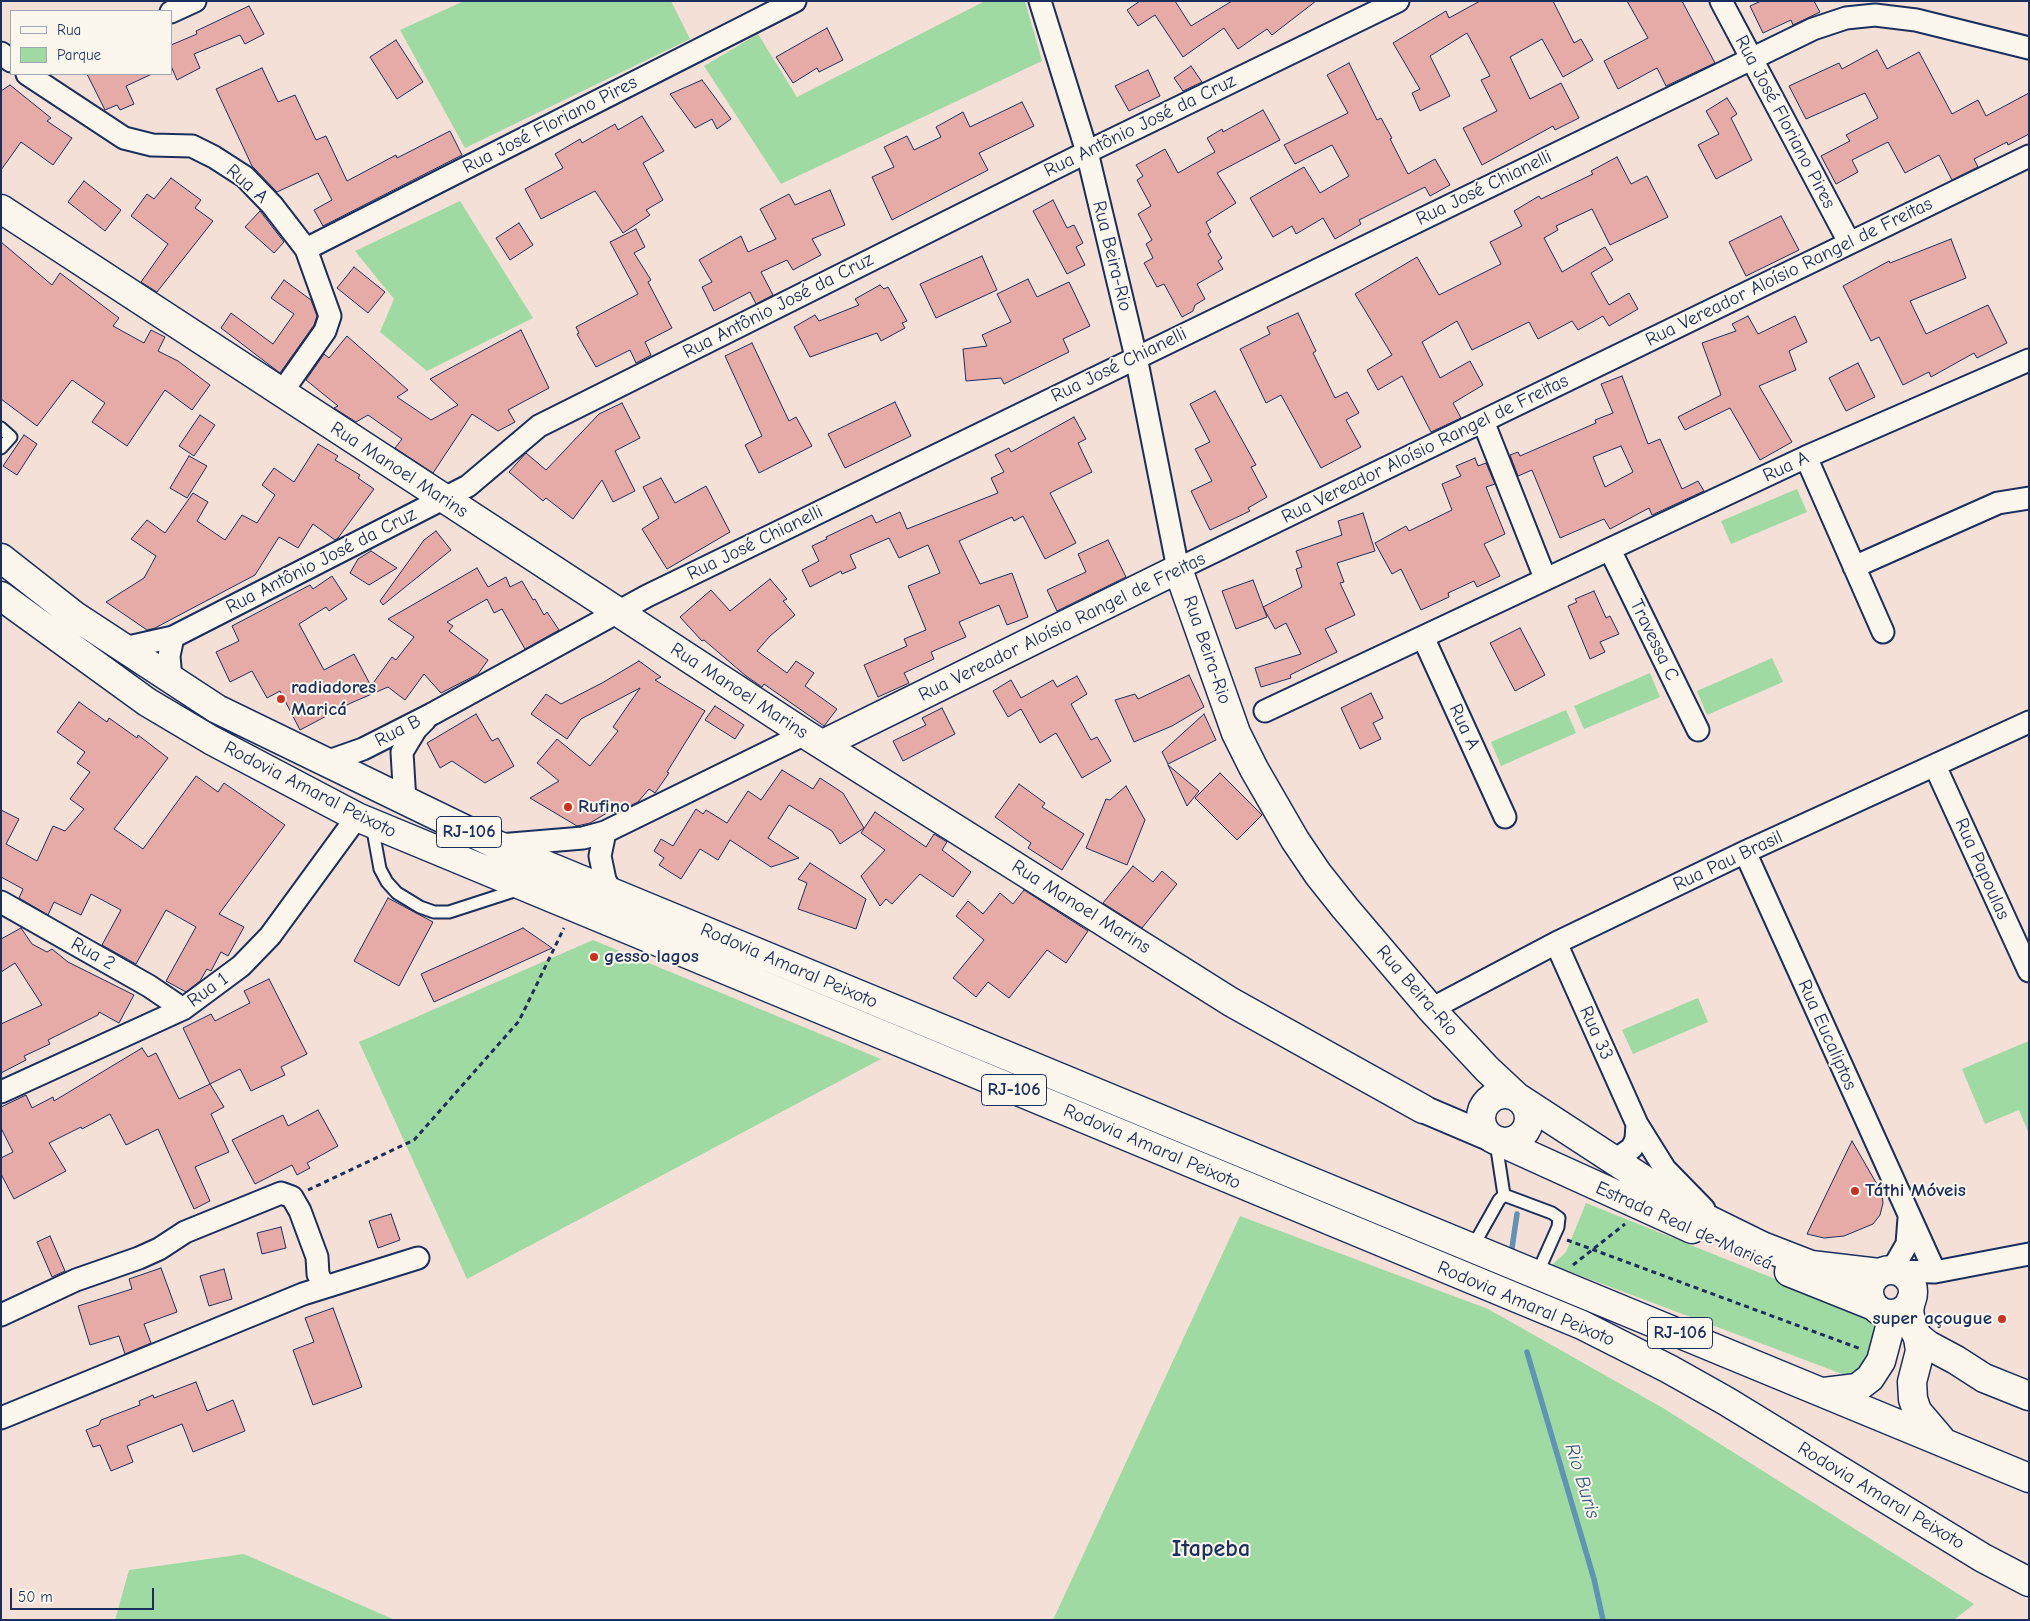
<!DOCTYPE html>
<html>
<head>
<meta charset="utf-8">
<style>
  body { margin:0 }
  #map { position:relative; width:2030px; height:1621px; overflow:hidden; background:#f5e0d7; font-family:"Comic Neue",sans-serif }
  canvas { display:block }
  .frame { position:absolute; inset:0; border:2px solid #1b2f5e; pointer-events:none }
  .legend { position:absolute; left:10px; top:10px; width:162px; height:65px; box-sizing:border-box; background:#fbf7ec; border:1px solid #a1a7b3; margin:0; padding:6px 9px; list-style:none; font-size:15px; color:#1b2f5e }
  .legend li { display:flex; align-items:center; gap:10px; height:25px }
  .legend b { width:25px; border:1px solid #a1a7b3 }
  .scale { position:absolute; left:10px; top:1588px; width:144px; height:22px; box-sizing:border-box; border:2px solid #1b2f5e; border-top:0; padding-left:6px; font-size:15px; line-height:18px; white-space:nowrap; color:#1b2f5e; -webkit-text-stroke:4px #fbf7ec; paint-order:stroke }
</style>
</head>
<body>
<div id="map">
<canvas width="2030" height="1621"></canvas>
<div class="frame"></div>
<ul class="legend">
<li><b style="height:6px;background:#fbf7ec"></b>Rua</li>
<li><b style="height:14px;background:#9edaa1"></b>Parque</li>
</ul>
<div class="scale">50 m</div>
</div>
<script>
const ctx = document.querySelector('canvas').getContext('2d');
ctx.lineJoin = 'round';
function fill(path, color) {
  ctx.fillStyle = color;
  ctx.fill(path, 'evenodd');
}
function poly(rows) {
  const path = new Path2D();
  for (const r of rows) {
    if (r.length === 3) {
      path.moveTo(r[0] + r[2], r[1]);
      path.arc(r[0], r[1], r[2], 0, 2 * Math.PI);
      continue;
    }
    path.moveTo(r[0], r[1]);
    for (let i = 2; i < r.length; i += 2) path.lineTo(r[i], r[i + 1]);
  }
  return path;
}
function stroke(path, color, width, dash) {
  ctx.strokeStyle = color;
  ctx.lineWidth = width;
  ctx.lineCap = dash ? 'butt' : 'round';
  ctx.setLineDash(dash || []);
  ctx.stroke(path);
}
function write(font, color, halo, rows, align = 'center') {
  ctx.font = font + ' "Comic Neue",sans-serif';
  ctx.lineWidth = 4;
  ctx.setLineDash([]);
  ctx.textBaseline = 'middle';
  ctx.strokeStyle = halo;
  ctx.fillStyle = color;
  for (const [text, x, y, turn = 0] of rows) {
    ctx.save();
    ctx.translate(x, y);
    ctx.rotate((+turn || 0) * Math.PI / 180);
    ctx.textAlign = isNaN(turn) ? turn : align;
    if (halo) ctx.strokeText(text, 0, 0);
    ctx.fillText(text, 0, 0);
    ctx.restore();
  }
}
fill(poly([
  [464,1,671,1,690,39,465,148,400,30],
  [985,1,1025,1,1042,61,781,184,704,66,758,34,797,97],
  [460,201,533,318,427,371,380,332,394,299,355,251],
  [1797,489,1807,512,1731,544,1721,521],
  [1772,658,1783,682,1707,715,1697,691],
  [1650,673,1660,697,1584,729,1574,706],
  [1566,710,1576,733,1501,766,1491,742],
  [593,940,881,1059,467,1279,359,1042],
  [1698,998,1708,1022,1633,1054,1622,1030],
  [2029,1041,2029,1134,2019,1110,1985,1124,1962,1069],
  [1586,1203,1855,1311,1876,1326,1872,1361,1853,1378,1552,1265,1566,1252],
  [1240,1216,1488,1309,1663,1408,1974,1604,1954,1620,1053,1620],
  [244,1554,395,1620,115,1620,129,1570]
]), '#9edaa1');
stroke(poly([
  [1512,1248,1517,1214],
  [1527,1352,1594,1579,1603,1620]
]), '#6093b5', 5.5);
const building = poly([
  [1140,1,1175,1,1191,26,1232,1,1316,1,1272,35,1267,29,1238,49,1224,28,1183,57,1155,15,1138,26,1127,10,1140,1],
  [1480,1,1553,1,1574,43,1581,39,1593,60,1563,77,1542,39,1510,57,1530,99,1561,83,1579,118,1555,130,1553,126,1482,165,1463,128,1497,111,1481,80,1490,76,1467,33,1430,56,1450,96,1420,111,1412,93,1420,89,1393,43,1446,11,1449,18,1480,1],
  [1627,1,1682,1,1715,63,1666,86,1657,68,1618,89,1604,61,1648,38,1627,1],
  [1761,1,1814,1,1820,12,1793,25,1791,20,1763,33,1750,6,1761,1],
  [249,6,264,34,245,44,240,35,194,54,200,68,177,80,171,66,171,45,197,34,196,31,249,6],
  [827,28,843,60,819,72,817,68,793,83,776,57,827,28],
  [396,40,423,82,397,99,370,57,396,40],
  [1877,50,1887,69,1919,52,1952,114,1978,100,1986,116,2029,93,2029,134,2008,145,2007,142,1974,159,1978,167,1952,180,1939,155,1905,173,1888,142,1852,160,1858,172,1836,184,1821,156,1850,141,1846,135,1878,118,1865,93,1806,119,1789,86,1839,63,1842,69,1877,50],
  [1349,63,1377,120,1381,118,1392,138,1390,139,1408,174,1435,159,1450,185,1430,196,1425,187,1359,220,1361,224,1335,239,1323,218,1296,234,1292,226,1273,237,1250,198,1304,167,1320,193,1349,176,1332,145,1295,164,1284,145,1348,113,1327,75,1349,63],
  [1191,66,1202,82,1183,91,1174,78,1191,66],
  [262,68,278,102,295,95,316,140,326,136,347,181,396,155,397,158,450,131,462,155,323,226,314,210,332,200,318,173,277,192,252,166,216,89,262,68],
  [1148,70,1160,96,1129,111,1115,86,1148,70],
  [87,74,152,74,126,86,134,104,120,110,117,105,105,110,87,74],
  [702,80,731,119,717,129,712,119,695,128,670,94,702,80],
  [10,85,51,118,47,121,72,138,53,165,21,142,1,170,1,91,10,85],
  [1727,98,1737,114,1731,118,1752,160,1716,179,1698,145,1719,134,1706,111,1727,98],
  [1022,102,1034,126,979,153,988,170,892,220,872,177,894,167,884,147,907,136,914,150,941,137,936,127,963,112,970,127,1022,102],
  [1263,110,1280,140,1217,173,1236,203,1206,222,1211,232,1208,234,1222,258,1218,261,1223,269,1197,284,1205,299,1195,305,1193,311,1182,317,1164,284,1157,287,1144,263,1153,258,1146,244,1152,240,1138,214,1151,206,1137,180,1143,176,1136,165,1165,149,1178,173,1215,152,1207,138,1222,129,1223,132,1263,110],
  [642,116,664,151,643,163,663,200,646,210,650,215,623,233,595,191,541,219,525,189,563,168,555,154,580,139,582,143,615,124,618,130,642,116],
  [1617,157,1631,184,1647,176,1668,217,1610,245,1592,209,1556,226,1558,230,1544,238,1562,272,1605,247,1613,260,1591,273,1609,305,1629,293,1638,309,1609,326,1603,316,1578,330,1572,321,1538,339,1529,322,1472,350,1457,321,1422,342,1440,378,1470,361,1483,385,1453,403,1461,418,1431,432,1402,376,1378,390,1367,370,1392,355,1355,294,1417,257,1439,295,1501,264,1490,242,1522,226,1514,211,1539,196,1541,199,1593,174,1591,171,1617,157],
  [171,178,201,200,195,208,213,221,157,292,141,282,168,244,131,216,147,194,154,199,171,178],
  [84,181,121,210,105,231,68,202,84,181],
  [830,190,845,225,812,239,821,255,793,270,787,260,761,272,773,295,756,304,750,292,714,311,702,287,712,282,699,260,741,236,748,252,776,239,760,209,789,194,795,205,830,190],
  [1053,200,1067,228,1074,225,1083,243,1076,247,1085,265,1067,274,1033,211,1053,200],
  [260,211,284,242,274,253,245,227,260,211],
  [1781,216,1799,250,1746,276,1729,242,1781,216],
  [519,223,533,245,510,260,496,238,519,223],
  [636,229,645,247,634,253,651,280,648,282,672,328,645,342,651,355,636,363,630,350,596,367,577,334,579,333,576,327,638,294,610,242,636,229],
  [1951,239,1966,278,1910,301,1926,334,1988,305,2007,343,1977,358,1974,353,1931,377,1929,372,1903,385,1879,337,1871,341,1843,286,1889,261,1890,263,1951,239],
  [1,242,52,285,60,273,119,318,113,326,144,343,151,330,165,337,158,351,178,361,210,385,192,410,165,390,127,446,92,422,105,403,72,380,37,426,1,399,1,242],
  [982,256,997,290,936,318,920,284,982,256],
  [354,267,385,292,368,313,337,288,354,267],
  [1028,279,1037,297,1069,282,1090,326,1063,339,1069,352,1004,384,1001,378,966,381,963,349,987,346,982,335,1011,322,997,294,1028,279],
  [284,280,311,300,317,316,314,325,280,373,221,328,231,313,273,344,294,314,271,298,284,280],
  [880,285,884,289,888,287,907,321,902,323,905,328,881,341,877,333,810,357,794,327,815,315,819,321,859,305,855,299,880,285],
  [1298,313,1316,351,1313,353,1335,398,1347,392,1359,413,1346,420,1361,447,1321,468,1281,395,1266,403,1240,349,1270,334,1267,327,1298,313],
  [1748,316,1758,334,1795,316,1807,342,1789,351,1796,370,1759,386,1792,442,1760,460,1730,408,1685,430,1678,417,1721,395,1702,343,1736,331,1732,324,1748,316],
  [521,330,549,388,508,410,515,422,498,431,472,414,433,473,395,448,402,439,368,415,356,422,334,408,338,406,306,380,324,354,329,358,347,336,408,390,397,397,431,420,458,405,430,379,521,330],
  [752,343,789,421,796,417,812,446,759,473,745,445,762,436,725,356,752,343],
  [1858,363,1875,397,1846,411,1829,378,1858,363],
  [1622,376,1648,444,1660,439,1682,489,1698,481,1704,491,1652,515,1649,508,1610,529,1604,519,1560,538,1532,470,1518,476,1510,455,1518,452,1520,456,1596,423,1595,420,1613,413,1601,384,1622,376],
  [1621,446,1633,472,1605,487,1593,457,1621,446],
  [1215,391,1256,465,1251,467,1267,497,1248,508,1250,511,1210,530,1191,491,1212,481,1195,449,1210,442,1190,404,1215,391],
  [895,402,911,436,845,468,828,434,895,402],
  [622,403,640,438,615,451,635,491,613,502,602,480,573,519,546,498,543,501,509,472,526,453,546,470,599,414,622,403],
  [200,415,215,425,194,456,179,446,200,415],
  [1074,417,1086,439,1078,443,1092,472,1050,493,1076,543,1045,559,1023,516,1014,521,1012,517,959,541,980,584,1012,573,1028,617,1007,625,999,605,959,622,966,637,931,652,934,659,904,673,909,683,878,697,864,665,907,646,904,639,926,630,908,586,940,573,928,545,899,558,889,538,850,555,856,568,842,574,841,571,810,587,802,570,819,561,812,546,827,539,826,537,872,515,876,523,900,512,907,529,998,493,991,478,1004,472,995,455,1009,448,1011,452,1074,417],
  [24,435,37,444,17,475,3,466,24,435],
  [318,444,338,456,335,460,360,475,358,478,374,489,338,538,335,540,313,524,298,548,279,537,255,575,155,628,147,630,106,602,144,578,156,556,131,539,147,520,165,533,193,493,208,502,197,521,225,540,242,515,257,523,275,495,262,485,274,468,294,482,318,444],
  [189,456,207,466,187,498,170,488,189,456],
  [1475,458,1478,466,1486,463,1495,484,1486,487,1505,534,1484,544,1500,576,1477,587,1474,581,1448,593,1449,597,1421,610,1401,569,1392,574,1375,543,1406,526,1409,531,1452,510,1442,484,1461,476,1456,466,1475,458],
  [661,478,675,503,706,486,730,532,667,569,642,529,659,518,643,487,661,478],
  [1363,513,1375,551,1337,563,1344,582,1340,583,1355,615,1325,629,1337,652,1290,675,1291,678,1261,687,1255,668,1301,654,1286,623,1275,629,1263,607,1302,587,1296,569,1302,567,1296,551,1342,535,1338,521,1363,513],
  [436,531,451,550,383,605,380,601,424,540,436,531],
  [1108,540,1126,577,1057,611,1047,590,1086,572,1078,554,1108,540],
  [371,551,397,568,369,585,350,573,358,559,371,551],
  [477,568,488,587,506,577,510,587,522,581,533,600,535,599,544,615,547,612,559,630,525,649,502,609,494,613,487,599,447,622,453,626,449,631,488,660,478,674,441,693,424,674,405,700,388,687,351,703,300,730,280,691,267,698,252,671,230,682,216,652,239,641,232,626,310,585,313,589,332,576,347,599,329,611,326,607,299,624,324,670,354,654,371,686,392,657,396,660,414,637,388,619,477,568],
  [770,579,787,599,783,601,795,615,770,636,757,651,787,673,796,661,814,673,805,686,837,709,824,726,764,684,762,687,746,676,704,640,702,641,680,617,711,590,730,611,770,579],
  [1253,580,1267,617,1236,629,1222,591,1253,580],
  [1594,591,1606,618,1610,616,1619,634,1600,642,1605,652,1590,659,1568,606,1577,602,1575,599,1594,591],
  [1520,628,1545,675,1515,691,1490,643,1520,628],
  [639,661,661,677,655,680,705,711,667,772,669,773,655,793,649,789,638,802,615,813,612,810,590,823,577,826,530,798,559,781,537,763,557,739,590,766,618,731,613,727,640,688,581,719,567,739,531,714,546,694,561,704,602,683,639,661],
  [1189,675,1204,707,1172,726,1134,742,1115,700,1135,694,1138,699,1189,675],
  [1077,676,1087,694,1071,704,1091,740,1097,737,1111,761,1082,778,1056,733,1040,743,1021,709,1008,717,993,691,1011,680,1021,698,1053,680,1057,687,1077,676],
  [1371,693,1383,718,1373,723,1381,739,1360,749,1341,708,1371,693],
  [79,702,107,722,109,718,137,738,138,735,168,758,114,829,143,849,196,776,218,792,224,783,285,825,219,914,244,927,228,956,221,952,211,971,207,969,200,981,186,992,166,981,196,927,166,910,136,964,102,945,121,910,91,894,81,915,54,902,48,915,19,898,23,889,1,877,1,810,19,819,6,844,37,861,53,826,65,831,84,809,70,799,90,772,77,763,85,752,57,732,79,702],
  [715,706,744,725,735,739,705,720,715,706],
  [942,708,955,734,903,761,893,741,926,725,922,718,942,708],
  [476,714,492,741,498,738,514,766,485,783,452,761,440,768,427,743,476,714],
  [1204,714,1216,740,1168,764,1162,752,1204,714],
  [1168,765,1199,791,1187,806,1168,765],
  [782,770,813,789,820,778,843,793,864,828,840,844,832,831,789,805,768,838,799,858,771,867,730,840,718,860,700,849,681,879,659,865,664,858,654,851,661,839,673,846,696,809,703,814,706,810,727,823,748,791,761,800,782,770],
  [1220,773,1262,815,1237,840,1195,798,1220,773],
  [1019,784,1045,803,1042,807,1084,834,1062,870,1028,848,1031,843,995,817,1019,784],
  [1126,786,1145,820,1127,865,1086,848,1106,799,1110,800,1126,786],
  [875,812,926,847,934,834,947,842,942,850,971,872,953,897,920,874,892,904,886,899,880,906,861,876,885,850,861,833,875,812],
  [810,863,866,899,856,929,798,909,807,883,798,879,810,863],
  [1133,866,1153,882,1162,871,1177,884,1142,928,1103,903,1133,866],
  [1024,890,1088,931,1066,963,1047,950,1009,998,988,982,976,997,953,978,984,940,956,916,968,901,983,914,1000,893,1013,904,1024,890],
  [388,898,433,922,399,986,354,961,388,898],
  [21,928,32,944,47,952,52,949,68,962,134,995,119,1023,99,1012,98,1015,48,1040,50,1044,24,1056,26,1060,1,1073,1,1024,42,1005,15,963,1,972,1,939,21,928],
  [523,928,552,948,434,1002,421,974,523,928],
  [269,979,307,1054,281,1067,285,1075,251,1091,240,1069,210,1084,183,1028,211,1014,215,1021,250,1003,244,991,269,979],
  [142,1048,148,1057,156,1053,179,1099,210,1084,224,1107,211,1114,229,1152,195,1167,210,1201,194,1209,158,1129,126,1145,110,1114,82,1129,81,1127,49,1143,66,1171,14,1199,1,1174,1,1158,13,1152,1,1128,1,1107,26,1095,32,1108,53,1097,54,1101,142,1048],
  [318,1110,338,1146,307,1163,310,1168,297,1175,292,1165,255,1184,232,1140,283,1115,288,1126,318,1110],
  [1852,1141,1882,1193,1883,1203,1880,1215,1873,1224,1844,1236,1824,1238,1807,1234,1852,1141],
  [391,1214,400,1240,378,1248,369,1221,391,1214],
  [281,1227,286,1248,262,1254,257,1233,281,1227],
  [50,1236,65,1271,52,1277,37,1242,50,1236],
  [161,1268,177,1312,144,1324,151,1343,125,1354,119,1336,90,1345,78,1306,132,1289,129,1279,161,1268],
  [224,1269,232,1299,209,1306,200,1276,224,1269],
  [333,1308,362,1387,313,1405,293,1350,314,1342,305,1318,333,1308],
  [196,1382,207,1411,233,1400,245,1431,193,1452,182,1424,127,1446,133,1462,111,1471,100,1445,93,1447,86,1430,99,1425,101,1420,140,1405,139,1401,153,1395,154,1398,196,1382]
]);
fill(building, '#e6aba7');
stroke(building, '#1b2f5e', 1);
const service = poly([
  [1,428,11,437,1,448],
  [372,825,380,869,387,882,397,893,420,907,434,912,449,912,520,889],
  [1496,1143,1504,1195],
  [1472,1248,1499,1200,1504,1195,1552,1213,1559,1218,1558,1227,1537,1274]
]);
const minor = poly([
  [1040,1,1087,152,1136,357,1178,569,2029,156],
  [1721,1,1849,242],
  [171,12,195,1],
  [1,53,11,61],
  [27,74,124,138,152,145,192,146,214,157,245,177,272,205,306,249,330,316,325,331,282,392],
  [306,249,795,1],
  [1483,421,1545,578],
  [1806,457,1883,632],
  [1610,550,1698,730],
  [1854,567,1998,503,2029,498],
  [1423,637,1505,817],
  [124,648,173,637,468,486,539,426,1087,152,1398,1],
  [171,679,169,656,173,637],
  [1265,711,1806,457,2029,360],
  [326,762,363,749,432,714,647,596,1813,29,1846,18,1875,15,1916,20,2029,48],
  [1935,766,2029,971],
  [405,802,402,752,416,729,425,720],
  [605,832,600,856,605,880,612,893],
  [499,845,583,838,605,832,805,734],
  [1745,852,1935,1272],
  [1,902,149,986,183,1009],
  [1556,943,1637,1124,1665,1169,1704,1209],
  [1431,1009,1556,943,1745,852,2029,722],
  [1,1092,183,1009,241,966,270,936,357,817],
  [1615,1160,1632,1148,1636,1139,1637,1124],
  [1892,1270,1907,1244,1909,1218],
  [1899,1271,1935,1272,2029,1254],
  [1,1315,76,1280,139,1258,159,1249,185,1232,281,1193,292,1197,300,1211,317,1257,318,1274,324,1287],
  [1,1418,303,1294,418,1258]
]);
const tertiary = poly([
  [1423,1109,1496,1140]
]);
const secondary = poly([
  [1,209,805,734,1231,1002,1423,1109],
  [823,744,1178,569,1236,733,1254,769,1295,840,1318,874,1345,908,1431,1009,1487,1069,1517,1097,1695,1213,1762,1246,1811,1265,1879,1273],
  [1505,1118,24],
  [1496,1140,1692,1229],
  [1891,1292,22],
  [1789,1272,1874,1306],
  [1911,1300,1909,1311,1912,1326,1918,1337,1928,1345,1956,1360,1984,1378,2029,1396]
]);
const trunk = poly([
  [1,558,75,616,217,709,497,845,2029,1478],
  [1,596,147,702,211,740,357,817,1582,1325,1669,1369,1726,1401,1983,1558,2029,1582],
  [1918,1337,1920,1351,1912,1382,1913,1399,1917,1411,1940,1438],
  [1824,1392,1857,1388,1870,1378,1881,1361,1890,1327]
]);
stroke(service, '#1b2f5e', 15);
stroke(minor, '#1b2f5e', 25);
stroke(tertiary, '#1b2f5e', 30);
stroke(secondary, '#1b2f5e', 31);
stroke(trunk, '#1b2f5e', 31);
stroke(poly([
  [308,1190,414,1140,519,1021,564,928],
  [1567,1240,1861,1349],
  [1573,1265,1625,1224]
]), '#1b2f5e', 3, [5, 4]);
stroke(service, '#fbf7ec', 11);
stroke(minor, '#fbf7ec', 21);
stroke(tertiary, '#fbf7ec', 26);
stroke(secondary, '#fbf7ec', 28);
stroke(trunk, '#fbf7ec', 28);
for (const [x, y, r, color] of [
  [281,699,5,"#c8321e"],
  [568,807,5,"#c8321e"],
  [594,957,5,"#c8321e"],
  [1855,1191,5,"#c8321e"],
  [2002,1319,5,"#c8321e"]
]) {
  const dot = new Path2D();
  dot.arc(x, y, r, 0, 2 * Math.PI);
  ctx.fillStyle = color;
  ctx.fill(dot);
  stroke(dot, '#fbf7ec', 2);
}
for (const [x, y, w] of [
  [469,832,65],
  [1014,1090,65],
  [1680,1333,65]
]) {
  const box = new Path2D();
  box.roundRect(x - w / 2, y - 15.5, w, 31, 4);
  ctx.fillStyle = '#fbf7ec';
  ctx.fill(box);
  stroke(box, '#1b2f5e', 1);
}
write('bold 18px', '#1b2f5e', null, [
  ["RJ-106",469,832],
  ["RJ-106",1014,1090],
  ["RJ-106",1680,1333]
]);
write('19px', '#1b2f5e', '#fbf7ec', [
  ["Rua José Floriano Pires",1785,122,62],
  ["Rua José Floriano Pires",550,125,-27],
  ["Rua Antônio José da Cruz",1140,126,-26],
  ["Rua A",247,184,41],
  ["Rua José Chianelli",1484,188,-26],
  ["Rua Beira-Rio",1112,256,76],
  ["Rua Vereador Aloísio Rangel de Freitas",1789,272,-26],
  ["Rua Antônio José da Cruz",778,306,-27],
  ["Rua José Chianelli",1119,365,-26],
  ["Rua Vereador Aloísio Rangel de Freitas",1425,449,-26],
  ["Rua A",1786,467,-25],
  ["Rua Manoel Marins",399,470,33],
  ["Rua José Chianelli",755,543,-26],
  ["Rua Antônio José da Cruz",321,561,-27],
  ["Rua Vereador Aloísio Rangel de Freitas",1062,627,-26],
  ["Travessa C",1654,640,64],
  ["Rua Beira-Rio",1207,650,71],
  ["Rua Manoel Marins",739,691,33],
  ["Rua A",1464,727,65],
  ["Rua B",398,731,-27],
  ["Rodovia Amaral Peixoto",310,790,27],
  ["Rua Pau Brasil",1728,861,-25],
  ["Rua Papoulas",1982,869,66],
  ["Rua Manoel Marins",1081,907,32],
  ["Rua 2",93,954,29],
  ["Rodovia Amaral Peixoto",789,966,23],
  ["Rua 1",208,990,-36],
  ["Rua Beira-Rio",1417,991,49],
  ["Rua 33",1596,1033,66],
  ["Rua Eucaliptos",1827,1035,66],
  ["Rodovia Amaral Peixoto",1152,1147,23],
  ["Estrada Real de Maricá",1684,1226,24],
  ["Rodovia Amaral Peixoto",1526,1304,23],
  ["Rodovia Amaral Peixoto",1881,1496,31]
]);
write('bold 19px', '#1b2f5e', '#fbf7ec', [
  ["radiadores",291,688],
  ["Maricá",291,710],
  ["Rufino",578,807],
  ["gesso lagos",604,957],
  ["Táthi Móveis",1865,1191],
  ["super açougue",1992,1319,"right"]
], 'left');
write('italic 20px', '#385982', '#fbf7ec', [
  ["Rio Buris",1582,1481,73]
]);
write('bold 24px', '#1b2f5e', '#fbf7ec', [
  ["Itapeba",1211,1549]
]);
</script>
</body>
</html>
